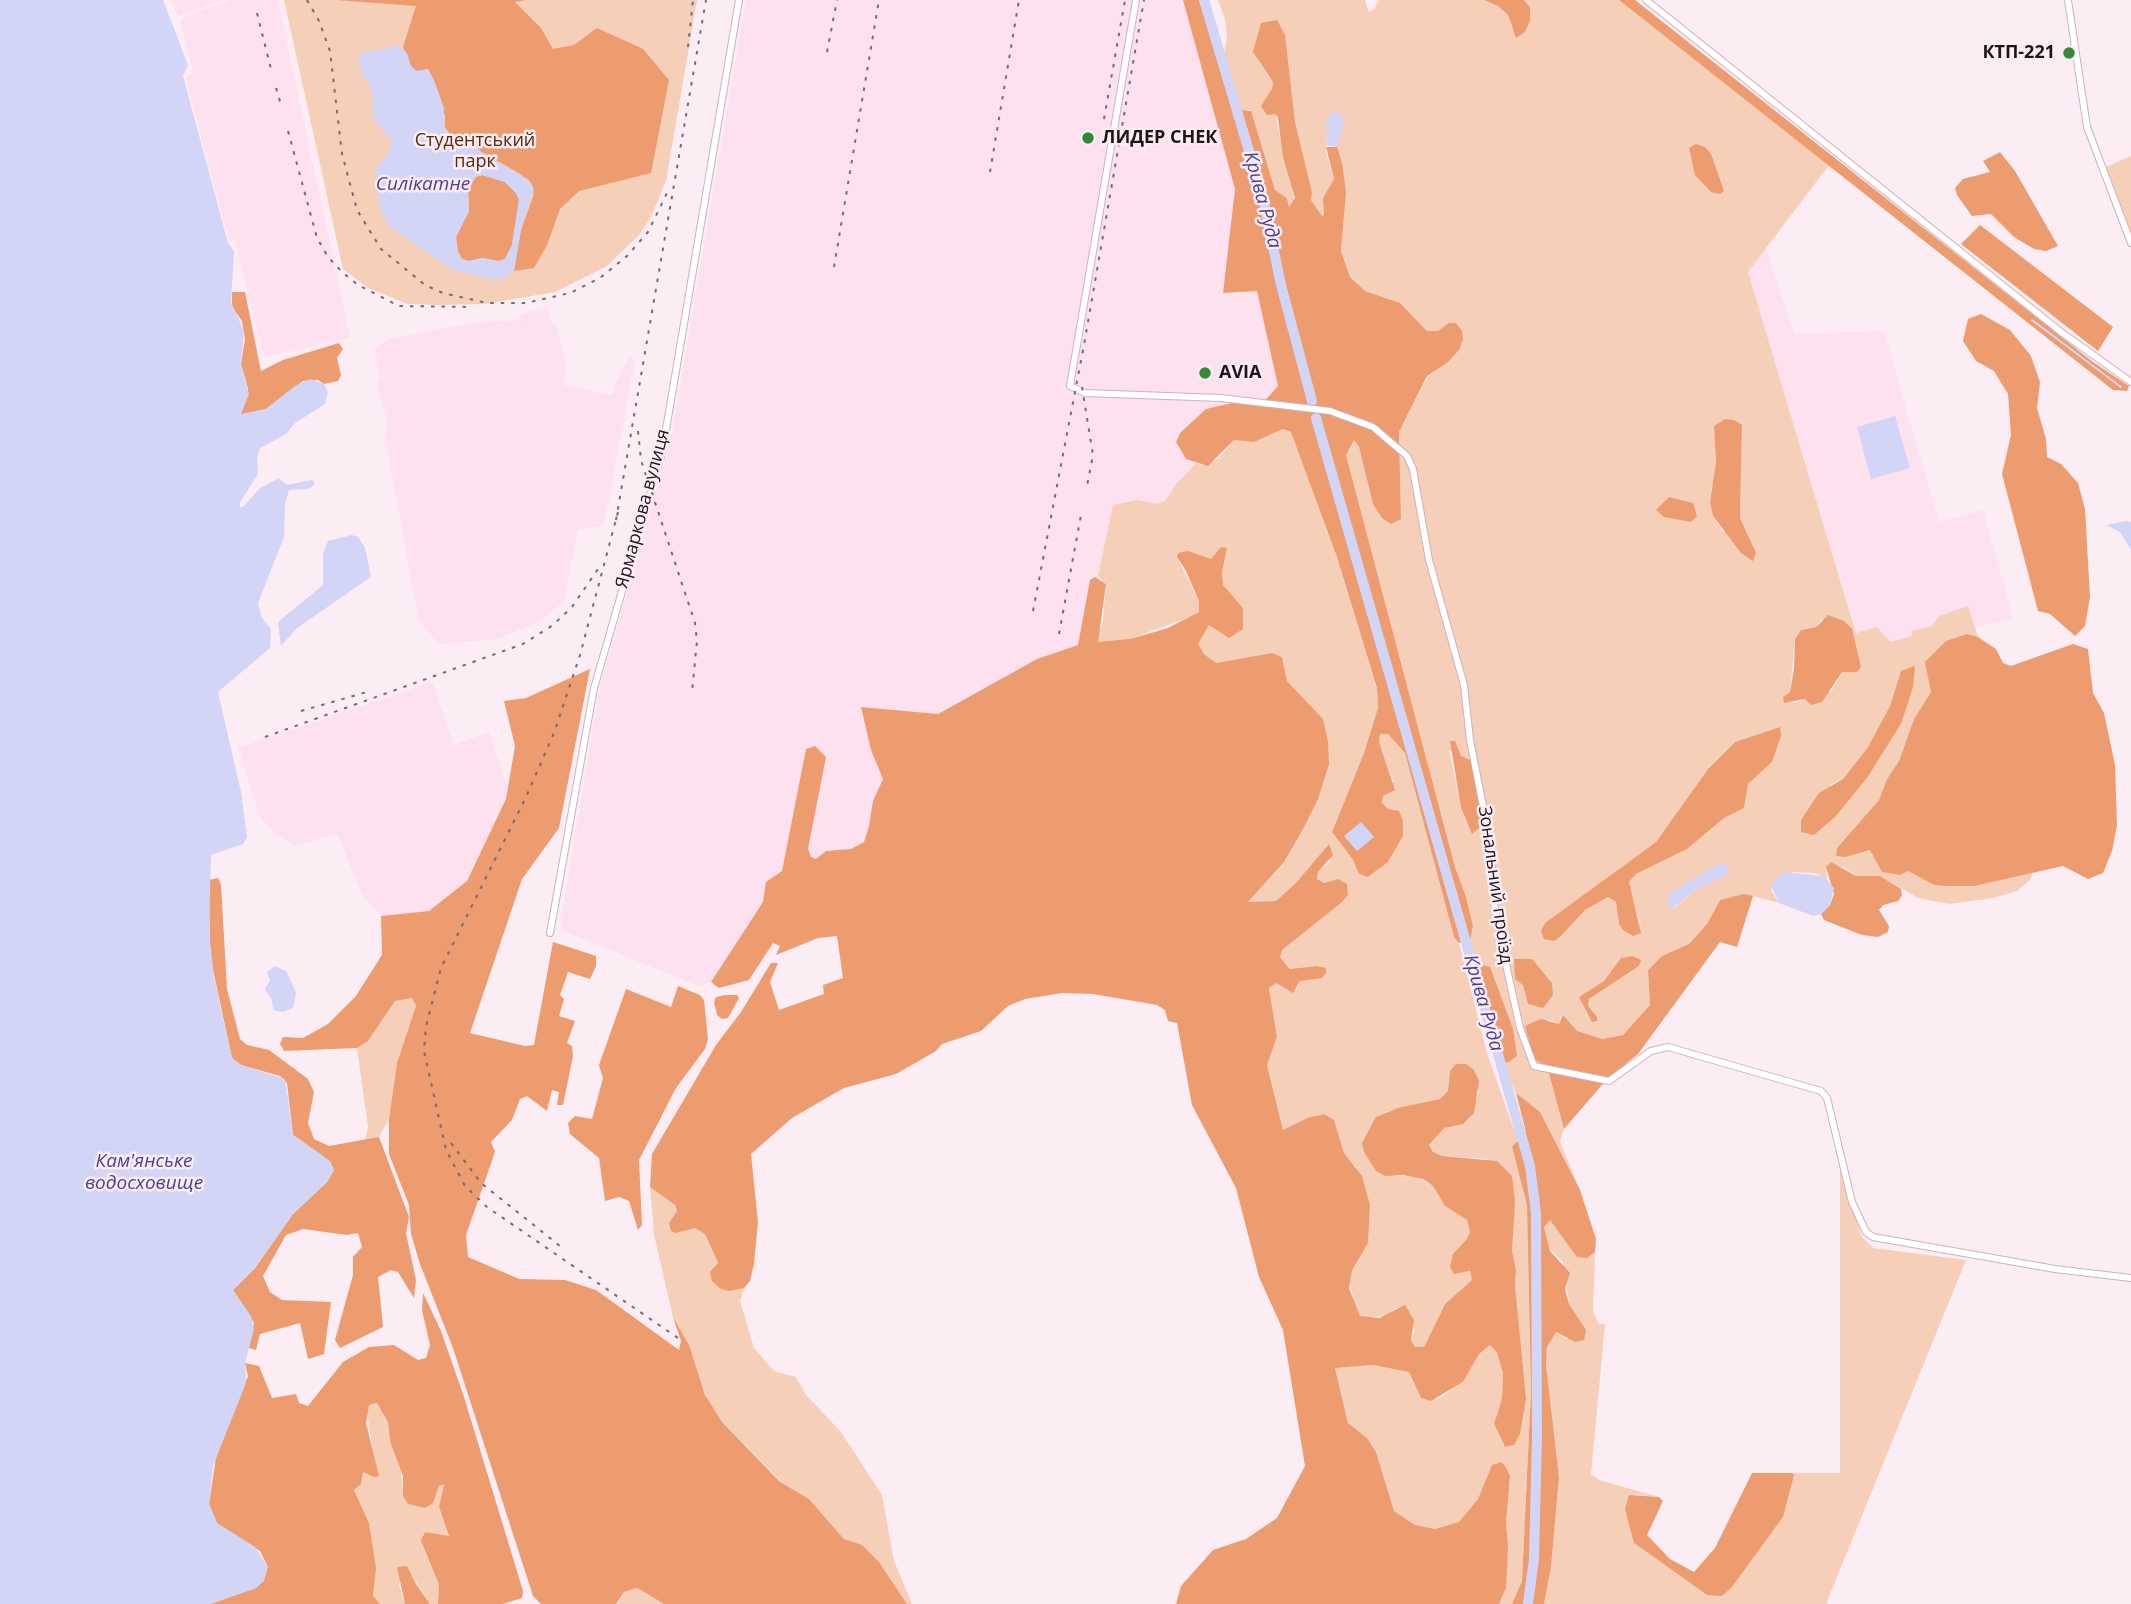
<!DOCTYPE html>
<html>
<head>
<meta charset="utf-8">
<style>
  body { margin:0 }
  canvas { display:block; background:#fcecf4 }
</style>
</head>
<body>
<canvas width="2131" height="1604"></canvas>
<script>
const ctx = document.querySelector('canvas').getContext('2d');
ctx.lineJoin = 'round';
function fill(path, color) {
  ctx.fillStyle = color;
  ctx.fill(path, 'evenodd');
}
function poly(rows) {
  const path = new Path2D();
  for (const r of rows) {
    path.moveTo(r[0], r[1]);
    for (let i = 2; i < r.length; i += 2) path.lineTo(r[i], r[i + 1]);
  }
  return path;
}
function stroke(path, color, width, dash) {
  ctx.strokeStyle = color;
  ctx.lineWidth = width;
  ctx.lineCap = dash ? 'butt' : 'round';
  ctx.setLineDash(dash || []);
  ctx.stroke(path);
}
function write(font, color, halo, rows, align = 'center') {
  ctx.font = font + ' "Open Sans",sans-serif';
  ctx.lineWidth = 5;
  ctx.setLineDash([]);
  ctx.textBaseline = 'middle';
  ctx.strokeStyle = halo;
  ctx.fillStyle = color;
  for (const [text, x, y, turn = 0] of rows) {
    ctx.save();
    ctx.translate(x, y);
    ctx.rotate((+turn || 0) * Math.PI / 180);
    ctx.textAlign = isNaN(turn) ? turn : align;
    if (halo) ctx.strokeText(text, 0, 0);
    ctx.fillText(text, 0, 0);
    ctx.restore();
  }
}
fill(poly([
  [171,0,223,0,178,16],
  [231,0,278,0,350,337,264,358,235,240,229,241,185,76,193,73,180,19],
  [746,0,1183,0,1235,189,1223,292,1257,291,1278,387,1260,406,1206,409,1180,433,1176,442,1186,458,1196,463,1177,483,1165,501,1156,504,1138,500,1113,506,1098,576,1090,580,1078,644,1037,659,937,714,863,707,861,715,883,779,873,801,869,826,864,842,851,849,826,851,816,859,811,857,808,849,807,749,782,871,766,882,763,902,711,982,698,986,562,930,561,922,600,686,670,444],
  [1766,248,1794,334,1884,331,1939,522,1983,510,2013,618,1975,628,1968,607,1932,626,1911,631,1912,636,1890,642,1877,627,1857,633,1748,272],
  [547,307,552,325,556,325,566,362,563,385,613,395,616,381,629,358,635,359,604,525,578,530,564,601,538,622,497,639,440,644,419,621,392,475,385,435,388,425,377,384,380,376,375,348,387,340,471,323,521,320,520,314],
  [432,682,454,745,489,732,508,789,506,800,467,881,429,911,381,916,362,894,337,833,296,846,271,830,261,819,238,748]
]), '#fde1ef');
fill(poly([
  [284,0,697,0,666,181,651,217,639,235,607,266,555,292,485,304,439,305,408,304,368,288,343,269],
  [1218,0,1365,0,1369,12,1374,9,1379,0,1484,0,1498,6,1508,15,1513,31,1530,7,1524,0,1619,0,1829,165,1748,272,1856,633,1877,627,1890,642,1912,636,1911,631,1932,626,1939,616,1968,606,1978,637,1967,634,1914,719,1899,761,1887,779,1879,800,1837,848,1846,857,1871,850,1882,872,1900,875,1908,871,1934,885,1973,886,2033,872,2030,880,2017,891,1993,898,1949,904,1918,898,1880,876,1856,876,1845,867,1826,867,1827,879,1815,873,1792,872,1771,890,1779,903,1753,896,1720,900,1707,924,1689,944,1662,956,1648,970,1650,1005,1623,1035,1602,1039,1577,1031,1561,1016,1559,1024,1548,1019,1547,1066,1564,1129,1560,1142,1580,1190,1540,1112,1516,1093,1502,1063,1509,1062,1483,965,1476,968,1470,941,1473,926,1466,897,1455,867,1346,455,1354,440,1359,447,1373,504,1401,519,1399,432,1428,376,1447,363,1459,350,1449,323,1439,331,1427,331,1400,303,1365,291,1350,277,1341,251,1346,192,1337,147,1344,124,1342,116,1334,110,1327,136,1326,153,1334,179,1323,198,1324,215,1322,216,1311,200,1312,192,1295,122,1284,35,1259,62,1273,82,1275,114,1295,202,1290,208,1287,198,1275,190,1250,110,1241,110,1224,53,1227,38,1225,19],
  [1714,426,1742,426,1740,518,1750,539,1723,532,1713,516,1710,502,1716,462],
  [1822,618,1857,672,1842,672,1832,690,1795,703,1783,697,1790,692,1795,639,1801,630,1816,627],
  [1901,671,1901,724,1867,778,1836,816,1830,785,1843,779,1868,747,1890,706],
  [1780,727,1772,762,1748,784,1744,808,1724,818,1687,849,1636,874,1629,882,1629,892,1641,924,1619,924,1616,902,1608,897,1585,910,1561,936,1545,923,1656,842,1708,769,1735,742],
  [1449,750,1461,757,1467,826,1461,808],
  [1725,876,1695,890,1673,909,1674,890],
  [1641,959,1639,966,1589,999,1588,1006,1579,997,1604,981,1610,972],
  [1548,977,1552,983,1528,1004,1523,985],
  [2131,156,2131,232,2106,167],
  [1283,429,1291,432,1306,469,1337,557,1377,688,1378,708,1364,753,1332,832,1353,860,1359,874,1368,877,1388,862,1403,836,1382,803,1383,796,1393,782,1379,742,1380,734,1388,734,1405,753,1454,937,1459,943,1487,1053,1518,1141,1512,1148,1527,1205,1531,1391,1522,1581,1512,1604,1499,1604,1506,1588,1506,1523,1510,1476,1496,1462,1478,1499,1459,1522,1435,1529,1415,1525,1394,1511,1376,1452,1367,1438,1348,1423,1335,1368,1373,1365,1409,1372,1421,1398,1438,1399,1463,1382,1479,1354,1490,1345,1497,1353,1503,1373,1502,1399,1494,1424,1504,1446,1516,1270,1512,1251,1514,1187,1487,1159,1442,1156,1433,1152,1429,1145,1444,1128,1470,1119,1479,1091,1450,1071,1448,1091,1441,1099,1385,1112,1395,1176,1417,1177,1433,1186,1445,1206,1467,1220,1470,1232,1467,1240,1453,1254,1462,1272,1471,1273,1472,1280,1445,1304,1424,1347,1415,1347,1411,1339,1415,1330,1397,1307,1387,1315,1367,1318,1360,1316,1355,1307,1349,1278,1368,1243,1370,1205,1356,1167,1344,1153,1334,1121,1324,1114,1307,1118,1283,1130,1267,1065,1277,1037,1269,988,1275,982,1288,990,1296,990,1300,981,1314,979,1317,966,1291,969,1280,957,1282,950,1341,903,1338,879,1324,883,1317,879,1318,872,1330,862,1327,845,1323,853,1296,883,1276,901,1248,902,1284,862,1302,831,1323,719,1287,681,1282,657,1272,653,1216,663,1204,654,1198,644,1209,625,1243,608,1223,585,1222,572,1227,548,1211,559,1188,551,1177,558,1199,601,1199,612,1195,615,1130,639,1106,643,1098,642,1097,637,1103,621,1106,584,1098,576,1113,505,1138,500,1156,504,1165,501,1177,483,1196,463,1202,465,1219,458,1234,440,1254,442],
  [412,998,416,1006,397,1063,389,1119,379,1137,365,1141,368,1127,357,1048,368,1041,395,1001],
  [1840,1168,1862,1237,1873,1248,1966,1260,1826,1604,1544,1604,1551,1567,1559,1477,1546,1365,1547,1347,1556,1332,1566,1339,1586,1330,1569,1304,1563,1262,1548,1247,1544,1227,1547,1222,1550,1220,1587,1257,1595,1252,1593,1311,1599,1324,1605,1324,1591,1474,1599,1480,1659,1497,1635,1494,1634,1543,1707,1595,1732,1587,1783,1517,1792,1473,1840,1473],
  [650,1187,675,1205,677,1211,670,1223,676,1233,695,1228,705,1234,718,1264,721,1289,744,1288,740,1301,754,1348,774,1371,796,1377,806,1395,841,1432,882,1495,894,1561,912,1604,907,1604,879,1562,862,1545,844,1539,809,1499,780,1481,722,1422,709,1402,693,1364,689,1345,673,1317,654,1235],
  [378,1403,388,1422,390,1441,401,1467,403,1496,433,1503,439,1486,444,1483,439,1507,449,1537,425,1532,424,1550,439,1585,438,1604,430,1604,406,1566,399,1585,405,1604,380,1604,373,1596,375,1578,369,1523,354,1490,361,1484,363,1472,374,1459,367,1413,369,1405],
  [637,1588,643,1592,664,1604,617,1604,624,1592]
]), '#f6cfb9');
fill(poly([
  [336,0,526,0,515,2,541,28,553,49,574,45,597,28,643,49,669,80,651,173,579,191,560,209,547,245,534,268,514,271,521,230,534,194,522,175,480,151,469,139,452,136,445,128,445,115,411,66,403,47,416,6],
  [1183,0,1201,0,1233,109,1251,111,1275,190,1287,198,1289,207,1295,198,1283,157,1278,118,1275,114,1267,115,1261,106,1272,89,1273,82,1253,52,1261,23,1277,20,1285,35,1295,122,1312,192,1311,200,1322,216,1324,215,1323,198,1334,179,1326,147,1337,147,1342,163,1346,192,1341,251,1350,277,1365,291,1400,303,1427,331,1438,331,1449,323,1456,323,1462,331,1463,339,1459,350,1447,363,1427,376,1399,432,1401,519,1391,524,1382,518,1373,504,1359,447,1354,440,1346,455,1455,867,1466,897,1473,926,1470,941,1459,943,1454,937,1405,753,1388,734,1380,734,1379,742,1395,790,1383,796,1382,803,1388,809,1399,811,1403,821,1403,836,1388,862,1368,877,1359,874,1353,860,1332,832,1364,753,1378,708,1377,688,1337,557,1291,432,1283,429,1254,442,1234,440,1208,466,1186,459,1176,442,1180,433,1206,409,1232,403,1260,406,1278,386,1257,291,1223,293,1235,189],
  [1484,0,1524,0,1530,7,1530,21,1525,32,1516,38,1508,15,1498,6],
  [1619,0,1635,0,2093,362,2129,386,2127,391,2113,390],
  [1696,144,1705,147,1711,154,1724,191,1720,194,1711,192,1695,175,1689,148],
  [2000,152,2015,171,2058,246,2046,251,2034,249,2014,237,1991,214,1972,216,1957,195,1955,188,1963,179,1990,172,1983,161],
  [482,175,505,182,516,193,519,200,512,245,505,259,498,261,483,258,469,261,462,259,458,252,456,237,469,211,468,189,476,177],
  [1980,225,2113,327,2098,351,1961,244],
  [232,292,245,292,261,371,283,360,339,343,343,349,337,358,341,375,338,381,324,384,318,380,303,381,266,409,241,415,248,388,241,364,245,339,242,321,232,307],
  [1981,314,2010,330,2031,356,2040,382,2037,408,2046,439,2047,457,2061,464,2078,483,2085,509,2090,597,2085,626,2075,636,2050,614,2038,611,2002,474,2011,435,2008,394,1994,371,1976,361,1963,341,1968,319],
  [1725,419,1734,420,1742,425,1740,518,1756,553,1753,561,1741,553,1713,516,1710,502,1716,462,1714,426],
  [1669,497,1693,503,1697,516,1691,522,1664,517,1656,510],
  [1221,547,1227,548,1222,572,1223,585,1243,608,1243,629,1229,638,1209,625,1198,644,1204,654,1216,663,1272,653,1282,657,1287,681,1323,719,1328,742,1329,764,1318,799,1302,831,1284,862,1248,902,1276,901,1296,883,1329,844,1333,855,1318,872,1317,879,1324,883,1338,879,1347,884,1348,895,1341,903,1282,950,1280,957,1290,969,1317,966,1326,968,1326,973,1322,978,1300,981,1293,993,1276,983,1269,988,1277,1037,1267,1065,1283,1130,1307,1118,1324,1114,1334,1120,1344,1153,1362,1176,1370,1205,1368,1243,1352,1271,1349,1288,1360,1316,1379,1318,1405,1305,1414,1320,1411,1340,1415,1347,1424,1347,1445,1304,1472,1280,1470,1271,1454,1274,1450,1267,1453,1254,1467,1239,1470,1232,1467,1220,1445,1206,1433,1186,1423,1179,1403,1175,1385,1176,1376,1171,1364,1152,1362,1143,1376,1117,1398,1108,1440,1099,1448,1091,1450,1071,1456,1064,1466,1064,1474,1070,1479,1081,1474,1113,1463,1124,1444,1128,1429,1145,1433,1152,1442,1156,1497,1161,1512,1176,1515,1200,1512,1251,1516,1270,1515,1286,1526,1399,1520,1434,1514,1445,1505,1447,1494,1424,1502,1399,1503,1373,1497,1353,1490,1345,1479,1354,1463,1382,1431,1401,1421,1398,1409,1372,1373,1365,1335,1368,1348,1423,1367,1438,1376,1452,1394,1511,1415,1525,1435,1529,1459,1522,1478,1499,1492,1465,1501,1462,1505,1466,1510,1476,1506,1523,1508,1547,1506,1588,1499,1604,1176,1604,1181,1586,1213,1550,1246,1539,1277,1518,1305,1466,1283,1330,1259,1277,1236,1188,1192,1105,1177,1023,1168,1021,1165,1010,1157,1005,1093,994,1062,993,1025,999,1008,1006,981,1031,942,1044,936,1051,896,1074,844,1088,792,1118,751,1154,758,1222,754,1264,750,1281,744,1288,729,1291,721,1289,712,1281,710,1272,718,1263,705,1234,695,1228,676,1233,671,1231,669,1223,677,1211,675,1205,650,1187,652,1154,716,1045,741,1012,771,963,778,963,770,982,779,1010,824,994,823,985,843,978,837,936,818,938,776,955,780,946,773,943,749,980,719,988,711,982,763,902,766,882,782,871,806,749,815,746,826,757,808,849,811,857,816,859,826,851,851,849,864,842,869,826,873,801,883,779,871,750,861,707,938,714,1037,659,1078,645,1090,580,1095,577,1106,584,1098,642,1130,639,1168,628,1199,612,1199,601,1186,571,1177,557,1178,553,1188,551,1211,559],
  [1828,615,1844,621,1852,629,1861,667,1857,672,1842,672,1822,702,1811,705,1805,699,1784,703,1783,697,1790,692,1794,669,1795,639,1801,630,1816,627],
  [1967,634,1978,637,1996,649,2003,663,2011,666,2073,644,2088,649,2093,693,2104,713,2115,765,2117,825,2112,851,2103,873,2088,879,2063,866,1974,886,1947,886,1934,885,1908,871,1900,875,1882,872,1870,850,1846,857,1836,856,1837,848,1879,800,1887,779,1899,761,1914,719,1931,692,1925,662,1946,641],
  [1915,666,1913,687,1901,724,1867,778,1836,816,1814,835,1801,832,1801,820,1819,793,1843,779,1868,747,1890,706,1901,671],
  [590,669,559,828,522,879,470,1033,525,1046,534,1045,553,942,596,956,596,966,590,979,568,972,560,995,564,999,559,1016,575,1021,567,1043,572,1046,573,1056,563,1105,557,1105,559,1092,552,1090,547,1111,527,1096,520,1099,512,1120,491,1142,495,1152,466,1235,468,1257,519,1279,565,1280,596,1290,679,1350,681,1341,673,1317,689,1345,705,1395,722,1422,779,1481,809,1499,844,1539,862,1545,879,1562,907,1604,664,1604,637,1588,624,1592,616,1604,541,1604,533,1596,453,1348,420,1264,411,1234,409,1205,389,1154,389,1119,397,1063,416,1006,412,998,395,1001,368,1041,357,1048,284,1051,280,1044,283,1037,303,1038,328,1024,356,996,382,955,381,916,429,911,467,881,506,799,515,746,504,701,526,698],
  [1780,727,1781,736,1772,762,1748,784,1744,808,1724,818,1687,849,1636,874,1629,882,1641,933,1633,936,1623,930,1619,924,1616,902,1608,897,1585,910,1561,936,1554,941,1544,939,1541,931,1545,923,1656,842,1708,769,1735,742],
  [1450,741,1455,741,1461,756,1470,760,1478,784,1481,813,1479,828,1472,834,1461,808],
  [1831,862,1856,876,1880,876,1901,889,1902,896,1898,901,1883,905,1879,910,1889,926,1888,932,1878,937,1862,935,1824,920,1821,914,1830,905,1834,894,1826,867],
  [218,878,221,885,227,989,240,1039,247,1045,269,1050,308,1079,314,1092,308,1123,314,1139,329,1146,379,1137,409,1217,406,1233,416,1280,414,1298,398,1272,391,1270,378,1277,383,1327,340,1348,335,1340,353,1275,353,1257,362,1247,358,1233,347,1235,303,1229,286,1235,263,1276,270,1292,282,1300,331,1302,324,1354,308,1359,300,1323,260,1334,256,1350,249,1348,254,1323,233,1290,255,1268,293,1214,327,1182,334,1170,323,1156,293,1135,287,1083,280,1076,241,1065,232,1058,210,956,209,880],
  [1744,894,1753,896,1737,947,1720,942,1638,1054,1608,1078,1564,1129,1547,1066,1534,1059,1525,1026,1541,1019,1559,1024,1563,1015,1577,1031,1602,1039,1623,1035,1650,1005,1648,970,1662,956,1689,944,1707,924,1720,900],
  [1632,956,1641,960,1639,966,1589,999,1588,1006,1597,1017,1597,1021,1592,1022,1579,997,1604,981,1621,958],
  [1514,959,1532,959,1552,983,1553,995,1543,1008,1528,1004,1523,985,1515,979],
  [1483,965,1490,967,1513,1029,1517,1056,1509,1062,1502,1063,1476,968],
  [678,986,700,995,704,1000,708,1039,705,1049,676,1088,639,1160,642,1225,638,1230,629,1201,619,1197,605,1201,599,1158,570,1134,568,1123,575,1116,592,1119,603,1078,599,1065,626,989,671,1007],
  [725,995,737,995,739,998,728,1018,722,1019,717,1015,714,1002,716,997],
  [1516,1093,1540,1112,1580,1190,1596,1239,1595,1252,1587,1258,1577,1257,1550,1220,1544,1227,1550,1251,1570,1273,1565,1289,1569,1304,1586,1330,1584,1340,1575,1342,1556,1332,1547,1347,1546,1365,1559,1477,1551,1567,1544,1604,1512,1604,1522,1581,1531,1391,1527,1205,1512,1147,1526,1132],
  [423,1293,441,1331,464,1397,523,1591,522,1598,503,1604,438,1604,439,1585,421,1541,425,1532,449,1536,439,1507,444,1484,439,1486,433,1503,425,1508,408,1504,403,1496,403,1476,390,1441,388,1422,377,1403,369,1405,366,1423,379,1476,374,1477,363,1472,361,1484,354,1490,369,1523,376,1568,373,1596,380,1604,210,1604,256,1588,268,1567,260,1551,217,1523,209,1504,217,1451,248,1376,245,1363,259,1366,272,1398,296,1394,299,1403,308,1406,343,1362,369,1347,394,1345,418,1360,426,1358,430,1345,422,1310],
  [1752,1473,1792,1473,1794,1475,1783,1517,1732,1587,1722,1596,1707,1595,1634,1543,1625,1509,1629,1495,1659,1497,1663,1501,1647,1535,1670,1559,1694,1572,1715,1548],
  [407,1566,416,1584,430,1604,405,1604,397,1567]
]), '#ec9c6f');
fill(poly([
  [0,0,163,0,188,65,183,76,228,243,234,251,231,302,244,331,241,364,249,394,241,414,266,409,295,386,310,379,324,384,328,392,325,404,295,423,286,434,260,448,257,458,258,474,240,502,240,507,243,507,260,488,279,478,287,485,312,480,315,484,309,489,289,490,285,504,284,537,258,603,262,618,271,629,270,648,218,692,241,792,247,837,243,844,211,855,209,930,214,978,232,1058,241,1065,285,1079,293,1135,330,1161,334,1170,327,1182,293,1214,255,1268,233,1290,251,1316,254,1329,245,1363,246,1383,213,1466,209,1504,217,1523,255,1547,268,1567,264,1581,256,1588,210,1604,0,1604],
  [397,44,407,53,411,66,417,71,428,69,434,80,444,108,443,124,451,136,465,135,479,151,529,180,534,189,521,230,514,271,503,279,490,279,453,270,388,226,379,204,375,170,389,153,391,140,374,120,371,87,362,75,359,57,362,52,388,49],
  [483,175,505,182,516,193,519,200,512,245,505,259,498,261,483,258,468,261,462,259,458,252,456,237,469,211,468,189,475,177],
  [1334,110,1342,116,1344,124,1337,147,1327,145,1326,120],
  [1895,416,1910,468,1871,479,1857,427],
  [2126,521,2131,522,2131,550,2120,532,2106,525],
  [352,535,358,537,365,548,371,577,297,628,281,646,278,622,323,585,323,553,328,541],
  [1361,822,1374,837,1357,851,1344,836],
  [1726,864,1730,868,1725,876,1695,890,1672,909,1668,906,1668,897,1674,890,1717,865],
  [1783,872,1824,876,1834,888,1830,905,1821,914,1813,916,1779,903,1771,885],
  [275,966,286,971,296,992,293,1008,283,1012,273,1010,272,1000,265,989,270,980,267,972]
]), '#d3d5f6');
stroke(poly([
  [2032,320,2121,387]
]), '#d3d5f6', 2);
stroke(poly([
  [1204,0,1263,198,1281,285,1312,401],
  [1316,418,1530,1166,1536,1213,1537,1437,1534,1559,1528,1604]
]), '#d3d5f6', 10);
const secondary = poly([
  [1136,0,1070,386,1085,393,1221,398,1330,411,1373,427,1407,456,1413,469,1429,560,1464,685,1470,740,1491,847,1494,903,1501,942,1520,1028,1534,1066,1609,1081,1651,1051,1668,1047,1821,1091,1827,1098,1852,1202,1866,1232,1873,1237,2055,1269,2131,1278],
  [1646,0,2061,332,2131,382],
  [2068,0,2087,127,2131,243],
  [550,933,594,688,662,453,739,0]
]);
stroke(secondary, '#ccb2bf', 8);
stroke(secondary, '#fff', 6);
stroke(poly([
  [307,0,319,21,330,51,342,154,357,210,381,249,425,285,443,293,487,303,526,303,570,293,600,278,627,256,648,232,667,193],
  [257,13,271,69],
  [688,47,693,0],
  [827,52,837,0],
  [276,88,282,108],
  [1104,119,1125,0],
  [288,131,317,238,328,257,342,272,358,285,399,306,473,307],
  [990,172,1019,0],
  [834,267,879,0],
  [1082,387,1093,455,1087,486],
  [638,431,641,460,695,623,697,641,692,692],
  [618,512,580,655,554,733,527,795,441,968,426,1026,424,1051,446,1150,465,1186,487,1207,678,1338],
  [616,520,706,0],
  [1033,611,1084,345,1144,0],
  [1059,634,1081,515],
  [301,711,367,692],
  [265,737,523,644,553,625,572,607,598,569],
  [451,1143,481,1183,565,1250]
]), '#766b70', 2, [3.5, 7]);
for (const [x, y, r, color] of [
  [2069,53,7,"#328a39"],
  [1088,138,7,"#328a39"],
  [1205,373,7,"#328a39"]
]) {
  const dot = new Path2D();
  dot.arc(x, y, r, 0, 2 * Math.PI);
  ctx.fillStyle = color;
  ctx.fill(dot);
  stroke(dot, '#fcecf4', 2.5);
}
write('bold 18px', '#1e1519', '#fcecf4', [
  ["КТП-221",2055,53,"right"],
  ["ЛИДЕР СНЕК",1102,138],
  ["AVIA",1219,373]
], 'left');
write('18px', '#5b2906', '#fcecf4', [
  ["Студентський",475,141],
  ["парк",475,162]
]);
write('18px', '#1e1519', '#fcecf4', [
  ["Ярмаркова вулиця",643,509,-75],
  ["Зональний проїзд",1495,885,82]
]);
write('italic 19px', '#4a419c', '#fcecf4', [
  ["Силікатне",423,185],
  ["Крива Руда",1262,200,75],
  ["Крива Руда",1483,1003,74],
  ["Кам'янське",144,1162],
  ["водосховище",144,1184]
]);
</script>
</body>
</html>
